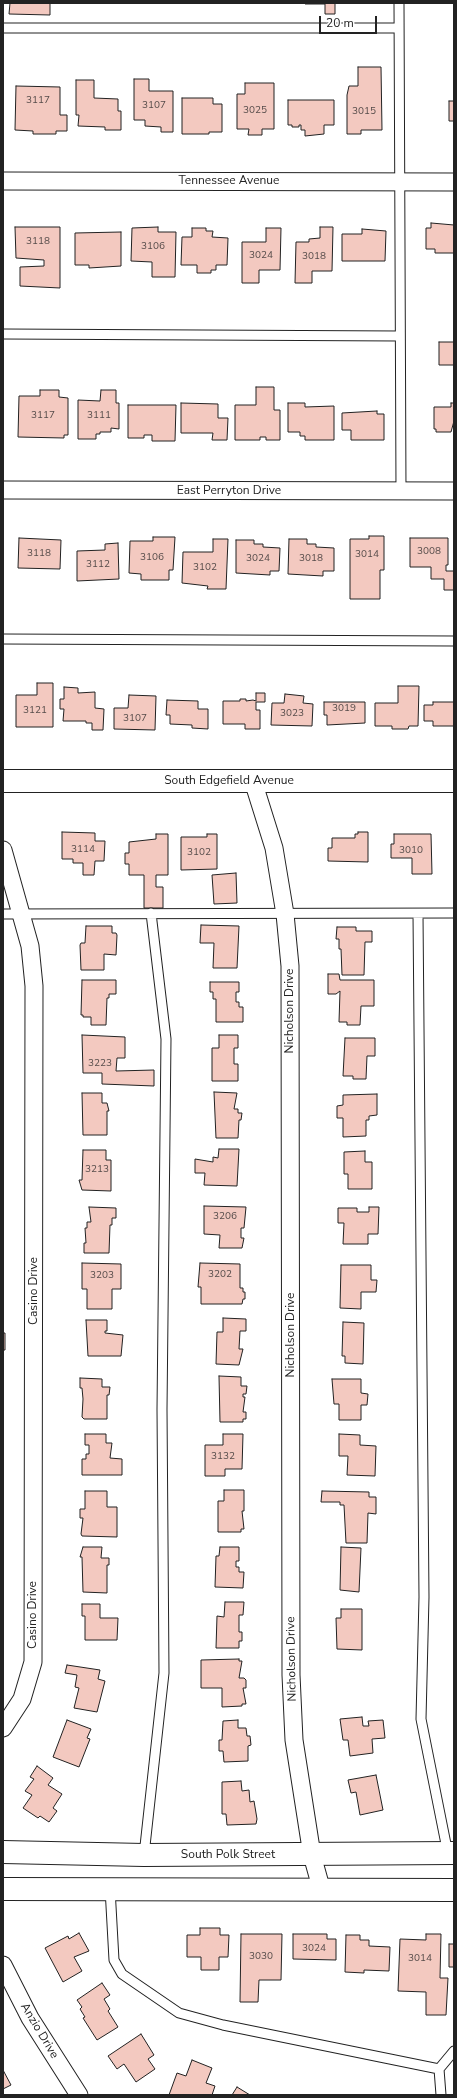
<!DOCTYPE html>
<html>
<head>
<meta charset="utf-8">
<style>
  body { margin:0 }
  #map { position:relative; width:457px; height:2098px; overflow:hidden; background:#fff; font-family:"Nunito Sans",sans-serif }
  canvas { display:block }
  .frame { position:absolute; inset:0; border:4px solid #222; pointer-events:none }
  .scale { position:absolute; left:319px; top:16px; width:58px; height:18px; box-sizing:border-box; border:2px solid #222; border-top:0; padding-left:5px; font-size:12px; line-height:14px; white-space:nowrap; color:#222; -webkit-text-stroke:3px #fff; paint-order:stroke }
</style>
</head>
<body>
<div id="map">
<canvas width="457" height="2098"></canvas>
<div class="frame"></div>
<div class="scale">20 m</div>
</div>
<script>
const ctx = document.querySelector('canvas').getContext('2d');
ctx.lineJoin = 'round';
function fill(path, color) {
  ctx.fillStyle = color;
  ctx.fill(path, 'evenodd');
}
function poly(rows) {
  const path = new Path2D();
  for (const r of rows) {
    path.moveTo(r[0], r[1]);
    for (let i = 2; i < r.length; i += 2) path.lineTo(r[i], r[i + 1]);
  }
  return path;
}
function stroke(path, color, width, dash) {
  ctx.strokeStyle = color;
  ctx.lineWidth = width;
  ctx.lineCap = dash ? 'butt' : 'round';
  ctx.setLineDash(dash || []);
  ctx.stroke(path);
}
function write(font, color, halo, rows, align = 'center') {
  ctx.font = font + ' "Nunito Sans",sans-serif';
  ctx.lineWidth = 3;
  ctx.setLineDash([]);
  ctx.textBaseline = 'middle';
  ctx.strokeStyle = halo;
  ctx.fillStyle = color;
  for (const [text, x, y, turn = 0] of rows) {
    ctx.save();
    ctx.translate(x, y);
    ctx.rotate((+turn || 0) * Math.PI / 180);
    ctx.textAlign = isNaN(turn) ? turn : align;
    if (halo) ctx.strokeText(text, 0, 0);
    ctx.fillText(text, 0, 0);
    ctx.restore();
  }
}
const building = poly([
  [10,3,50,3,50,15,9,14,10,3],
  [305,3,335,3,335,14,325,14,325,4,305,4,305,3],
  [358,67,381,67,382,130,361,130,361,134,347,134,347,95,349,86,358,86,358,67],
  [134,79,149,79,149,91,173,91,173,132,161,132,161,127,145,126,145,120,134,120,134,79],
  [76,80,94,80,94,98,118,99,118,111,121,111,121,130,105,130,105,127,78,126,79,115,76,115,76,80],
  [245,83,274,83,274,129,262,129,262,135,248,135,249,129,237,129,237,94,245,94,245,83],
  [16,86,60,87,60,115,67,115,67,131,56,131,56,134,33,134,33,131,15,130,16,86],
  [182,98,213,98,213,104,222,104,222,132,209,132,209,134,182,134,182,98],
  [288,100,334,100,334,125,324,125,324,134,305,136,305,130,301,130,301,125,299,125,299,127,292,127,292,125,288,125,288,100],
  [449,101,454,101,454,121,449,121,449,101],
  [431,223,454,225,454,253,435,253,435,249,426,249,426,228,431,228,431,223],
  [15,227,60,227,60,288,20,286,20,267,44,266,44,260,16,258,15,227],
  [158,227,158,232,176,232,175,277,152,277,152,262,131,261,132,228,158,227],
  [320,227,333,227,332,271,312,271,312,283,295,283,296,242,309,242,309,239,320,238,320,227],
  [192,228,206,228,206,231,213,231,212,237,228,238,227,265,216,265,216,270,211,270,211,273,197,273,197,265,181,265,182,237,192,237,192,228],
  [266,228,281,228,280,270,259,270,259,283,242,283,242,242,266,242,266,228],
  [362,229,386,231,385,261,342,261,342,234,362,234,362,229],
  [121,232,121,266,89,268,89,265,75,265,75,233,121,232],
  [439,342,454,342,454,365,439,365,439,342],
  [256,387,274,387,274,410,280,410,280,440,266,440,266,437,260,437,260,440,235,440,235,405,256,405,256,387],
  [40,390,59,390,59,397,68,398,68,435,64,435,64,438,18,437,19,396,40,396,40,390],
  [101,390,116,390,116,403,119,403,119,429,111,428,111,432,100,432,100,434,96,434,96,439,78,439,78,400,100,401,101,390],
  [181,403,218,404,218,418,228,418,227,440,212,440,213,433,181,433,181,403],
  [288,403,305,403,305,407,334,406,334,440,305,440,305,436,300,436,300,432,288,432,288,403],
  [451,403,454,403,454,421,451,432,436,432,436,429,434,429,434,407,451,407,451,403],
  [128,405,176,405,175,441,152,441,152,435,144,435,144,438,128,438,128,405],
  [377,411,377,414,384,414,384,440,351,440,351,430,342,430,342,413,377,411],
  [369,536,384,536,384,570,380,570,380,599,350,599,350,539,369,539,369,536],
  [153,537,175,537,173,570,169,570,169,580,141,580,141,574,129,573,130,541,153,541,153,537],
  [19,538,61,540,60,569,18,568,19,538],
  [410,538,448,538,448,565,446,565,446,571,454,571,454,590,444,590,444,579,431,579,431,567,410,567,410,538],
  [213,539,228,539,226,589,207,589,208,586,182,583,183,552,213,552,213,539],
  [289,539,307,539,307,544,316,544,316,547,334,548,334,571,323,571,323,576,288,574,289,539],
  [236,540,254,540,254,544,263,544,263,547,280,548,279,571,270,571,270,575,236,573,236,540],
  [118,543,119,579,77,581,77,551,105,550,105,544,118,543],
  [37,683,53,683,53,727,16,727,16,695,37,695,37,683],
  [398,686,419,686,418,726,409,726,408,729,392,729,392,726,375,726,375,703,398,703,398,686],
  [64,687,78,688,78,693,95,692,95,708,104,709,103,730,92,730,92,723,86,723,86,721,63,721,64,709,60,709,60,699,64,699,64,687],
  [256,693,265,693,265,702,256,702,256,710,260,710,260,729,245,729,245,724,223,724,223,701,240,701,240,699,246,699,246,701,253,700,256,701,256,693],
  [285,694,304,696,303,703,313,704,312,726,271,725,272,703,284,703,285,694],
  [129,695,156,696,155,730,114,729,114,708,128,708,129,695],
  [167,700,198,701,198,709,208,709,208,729,192,728,192,725,170,724,170,715,166,715,167,700],
  [324,702,365,702,365,723,327,725,327,715,324,715,324,702],
  [433,702,454,702,454,726,433,726,433,721,424,721,424,705,433,705,433,702],
  [62,832,95,833,95,841,105,841,104,861,95,861,94,875,83,875,83,863,73,863,73,859,62,859,62,832],
  [358,832,368,832,368,862,328,861,328,848,332,848,332,838,355,838,355,834,358,834,358,832],
  [156,834,168,834,168,875,156,875,156,887,163,887,163,908,144,908,144,875,129,875,129,864,125,864,125,853,129,853,129,842,156,839,156,834],
  [207,834,217,834,217,869,181,870,181,837,207,837,207,834],
  [394,834,431,834,432,874,412,874,412,858,391,858,391,844,394,844,394,834],
  [236,873,237,903,214,904,212,875,236,873],
  [201,925,239,926,237,968,213,968,214,943,200,943,201,925],
  [86,926,112,926,112,933,116,933,117,935,116,955,104,954,104,970,81,970,80,945,81,943,85,943,86,926],
  [337,927,356,927,356,931,372,931,372,942,365,942,364,975,342,975,341,949,339,949,339,939,336,939,337,927],
  [328,974,339,974,340,980,374,980,374,1006,361,1006,360,1025,347,1025,347,1022,339,1022,340,991,336,994,328,994,328,974],
  [82,980,116,980,116,994,109,994,109,998,107,998,106,1025,91,1025,91,1017,83,1017,83,1015,81,1015,82,980],
  [210,982,239,982,239,992,236,992,236,1002,239,1002,239,1007,243,1007,243,1022,216,1022,216,999,213,999,213,992,210,992,210,982],
  [82,1035,125,1037,125,1058,117,1058,116,1071,154,1070,154,1086,102,1084,102,1073,83,1073,82,1035],
  [219,1035,238,1035,238,1048,234,1048,234,1064,238,1064,238,1081,212,1081,212,1048,219,1048,219,1035],
  [345,1038,375,1038,375,1056,367,1056,366,1079,353,1079,353,1076,343,1076,345,1038],
  [214,1092,237,1093,234,1109,238,1109,238,1113,242,1113,241,1120,239,1120,238,1138,216,1138,214,1092],
  [82,1093,102,1093,102,1103,107,1103,109,1111,107,1111,107,1135,83,1135,82,1093],
  [377,1094,377,1115,369,1116,369,1120,366,1120,366,1136,343,1137,343,1118,337,1118,337,1106,343,1105,343,1095,377,1094],
  [219,1149,239,1149,237,1186,204,1185,205,1173,195,1173,195,1159,213,1162,213,1157,218,1158,219,1149],
  [83,1150,106,1150,106,1160,111,1160,111,1191,82,1190,79,1180,82,1180,83,1150],
  [365,1151,365,1162,372,1162,372,1189,348,1189,348,1174,344,1174,344,1152,365,1151],
  [204,1206,246,1207,244,1228,241,1228,241,1238,244,1238,242,1248,219,1248,220,1235,204,1234,204,1206],
  [89,1207,116,1208,116,1218,112,1218,112,1225,110,1225,109,1253,84,1253,84,1243,86,1243,85,1228,87,1228,87,1222,91,1222,89,1207],
  [369,1207,379,1207,378,1234,368,1234,368,1244,343,1244,344,1223,338,1223,338,1208,357,1208,357,1212,369,1212,369,1207],
  [82,1263,121,1264,121,1289,112,1289,112,1309,87,1309,87,1289,82,1289,82,1263],
  [200,1263,240,1264,240,1288,243,1288,243,1292,245,1292,245,1299,243,1299,242,1304,201,1304,201,1287,198,1287,200,1263],
  [341,1265,371,1265,371,1280,377,1280,376,1292,361,1292,361,1309,340,1308,341,1265],
  [223,1318,246,1319,246,1331,240,1331,239,1349,243,1349,239,1365,216,1364,217,1332,223,1332,223,1318],
  [86,1320,107,1320,107,1331,105,1331,105,1333,123,1335,121,1356,88,1356,86,1320],
  [343,1322,364,1323,363,1364,345,1363,345,1356,342,1356,343,1322],
  [3,1333,5,1333,5,1350,3,1350,3,1333],
  [219,1376,241,1377,241,1386,247,1386,246,1394,243,1394,243,1397,245,1397,243,1412,246,1412,246,1419,243,1419,243,1422,220,1422,219,1376],
  [80,1378,102,1379,102,1387,110,1387,109,1395,107,1395,107,1419,84,1419,82,1417,83,1399,82,1388,80,1388,80,1378],
  [332,1379,361,1379,361,1393,368,1394,367,1405,361,1405,361,1420,339,1420,339,1404,334,1404,332,1379],
  [85,1434,106,1434,106,1443,112,1443,110,1458,122,1459,122,1475,82,1475,82,1459,86,1459,86,1454,89,1454,89,1445,85,1445,85,1434],
  [223,1434,243,1434,242,1469,225,1469,225,1476,205,1476,205,1445,223,1445,223,1434],
  [339,1434,360,1435,360,1445,376,1446,375,1476,347,1475,348,1456,339,1456,339,1434],
  [224,1490,244,1490,244,1511,242,1511,244,1529,241,1529,241,1532,218,1532,218,1501,224,1501,224,1490],
  [85,1491,107,1491,107,1507,117,1507,117,1537,82,1536,81,1534,83,1518,80,1518,80,1509,85,1509,85,1491],
  [322,1491,369,1492,369,1497,376,1497,376,1514,368,1513,367,1543,346,1543,344,1505,340,1505,340,1502,321,1502,322,1491],
  [83,1547,102,1547,101,1558,109,1558,109,1565,107,1565,107,1593,83,1592,82,1557,80,1557,83,1547],
  [220,1547,239,1547,239,1561,236,1561,236,1567,239,1567,239,1572,244,1572,243,1588,215,1587,216,1556,219,1556,220,1547],
  [341,1547,361,1548,359,1592,340,1590,341,1547],
  [225,1602,244,1602,243,1615,239,1615,239,1632,242,1632,242,1641,239,1641,239,1648,216,1648,217,1616,224,1617,225,1602],
  [82,1604,100,1604,100,1618,118,1618,117,1640,85,1640,85,1616,82,1616,82,1604],
  [341,1609,362,1609,362,1650,337,1649,336,1618,341,1618,341,1609],
  [239,1659,239,1661,242,1661,239,1678,244,1678,246,1680,246,1688,243,1688,246,1704,242,1704,242,1706,222,1707,222,1688,201,1688,201,1660,239,1659],
  [67,1665,100,1670,98,1679,105,1681,97,1712,74,1708,79,1688,75,1687,77,1675,65,1673,67,1665],
  [362,1717,363,1726,369,1726,368,1721,383,1720,385,1738,372,1739,373,1753,350,1756,348,1740,343,1740,340,1719,362,1717],
  [67,1720,91,1729,87,1738,90,1739,79,1767,53,1757,67,1720],
  [238,1720,238,1728,246,1728,247,1736,250,1736,251,1745,248,1746,248,1761,224,1762,223,1751,219,1751,219,1740,222,1740,223,1721,238,1720],
  [37,1766,53,1778,48,1785,62,1794,53,1808,57,1811,49,1822,40,1816,38,1818,23,1808,32,1795,25,1791,34,1779,30,1777,37,1766],
  [376,1775,383,1810,360,1815,356,1792,351,1793,348,1780,376,1775],
  [241,1781,242,1791,249,1790,250,1802,254,1801,257,1819,256,1824,227,1825,226,1814,222,1814,222,1782,241,1781],
  [200,1928,220,1928,220,1935,229,1935,228,1957,219,1957,219,1970,201,1970,201,1957,187,1957,187,1935,200,1935,200,1928],
  [79,1933,89,1951,74,1957,82,1971,63,1982,45,1948,68,1936,69,1939,79,1933],
  [241,1934,282,1934,281,1980,259,1980,258,2002,240,2002,241,1934],
  [293,1934,327,1934,327,1939,336,1939,336,1960,293,1959,293,1934],
  [426,1934,441,1934,440,1978,448,1978,446,2015,426,2015,426,1992,398,1991,400,1939,426,1940,426,1934],
  [346,1935,360,1935,360,1940,369,1940,369,1946,390,1947,389,1971,364,1970,364,1973,345,1972,346,1935],
  [449,1944,454,1944,454,1967,449,1967,449,1944],
  [102,1983,110,1995,104,1999,110,2009,108,2011,118,2027,97,2040,83,2018,85,2017,80,2009,82,2007,77,2000,102,1983],
  [141,2034,154,2055,148,2059,155,2069,136,2082,124,2064,117,2069,108,2056,141,2034],
  [192,2060,212,2068,206,2083,215,2086,212,2095,169,2095,177,2073,186,2076,192,2060],
  [3,2070,11,2085,3,2089,3,2070],
  [237,2087,250,2095,232,2095,237,2087]
]);
fill(building, '#f3c9c0');
stroke(building, '#222', 1);
const lane = poly([
  [399,3,401,492],
  [3,28,399,28],
  [3,334,400,336],
  [3,639,454,641],
  [3,914,454,913],
  [418,914,424,1597,421,1719,448,1854],
  [144,1855,164,1673,162,1409,166,1039,151,913],
  [110,1888,114,1960,122,1974,179,2013,223,2025,439,2069,454,2051],
  [439,2069,441,2095]
]);
const street = poly([
  [3,181,454,182],
  [3,490,454,491],
  [253,781,274,848,285,914,290,966,291,1675,294,1740,312,1855,322,1891],
  [3,850,30,946,34,986,33,1662,22,1699,3,1728],
  [3,1965,30,2018,79,2095]
]);
const secondary = poly([
  [3,781,454,781],
  [3,1852,144,1855,454,1853],
  [3,1889,454,1890]
]);
stroke(lane, '#222', 11);
stroke(street, '#222', 19);
stroke(secondary, '#222', 24);
stroke(lane, '#fff', 9);
stroke(street, '#fff', 17);
stroke(secondary, '#fff', 22);
write('10px', '#564c4a', null, [
  ["3117",38,101],
  ["3107",154,106],
  ["3025",255,111],
  ["3015",364,112],
  ["3118",38,242],
  ["3106",153,247],
  ["3024",261,256],
  ["3018",314,257],
  ["3117",43,416],
  ["3111",99,416],
  ["3008",429,552],
  ["3118",39,554],
  ["3014",367,555],
  ["3106",152,558],
  ["3024",258,559],
  ["3018",311,559],
  ["3112",98,565],
  ["3102",205,568],
  ["3019",344,709],
  ["3121",35,711],
  ["3023",292,714],
  ["3107",135,719],
  ["3114",83,850],
  ["3010",411,851],
  ["3102",199,853],
  ["3223",100,1064],
  ["3213",97,1170],
  ["3206",225,1217],
  ["3202",220,1275],
  ["3203",102,1276],
  ["3132",223,1457],
  ["3024",314,1949],
  ["3030",261,1957],
  ["3014",420,1959]
]);
write('12px', '#222', '#fff', [
  ["Tennessee Avenue",229,181],
  ["East Perryton Drive",229,491],
  ["South Edgefield Avenue",229,781],
  ["Nicholson Drive",290,1011,-90],
  ["Casino Drive",34,1291,-90],
  ["Nicholson Drive",291,1335,-90],
  ["Casino Drive",33,1615,-90],
  ["Nicholson Drive",292,1659,-91],
  ["South Polk Street",228,1855],
  ["Anzio Drive",39,2031,59]
]);
</script>
</body>
</html>
